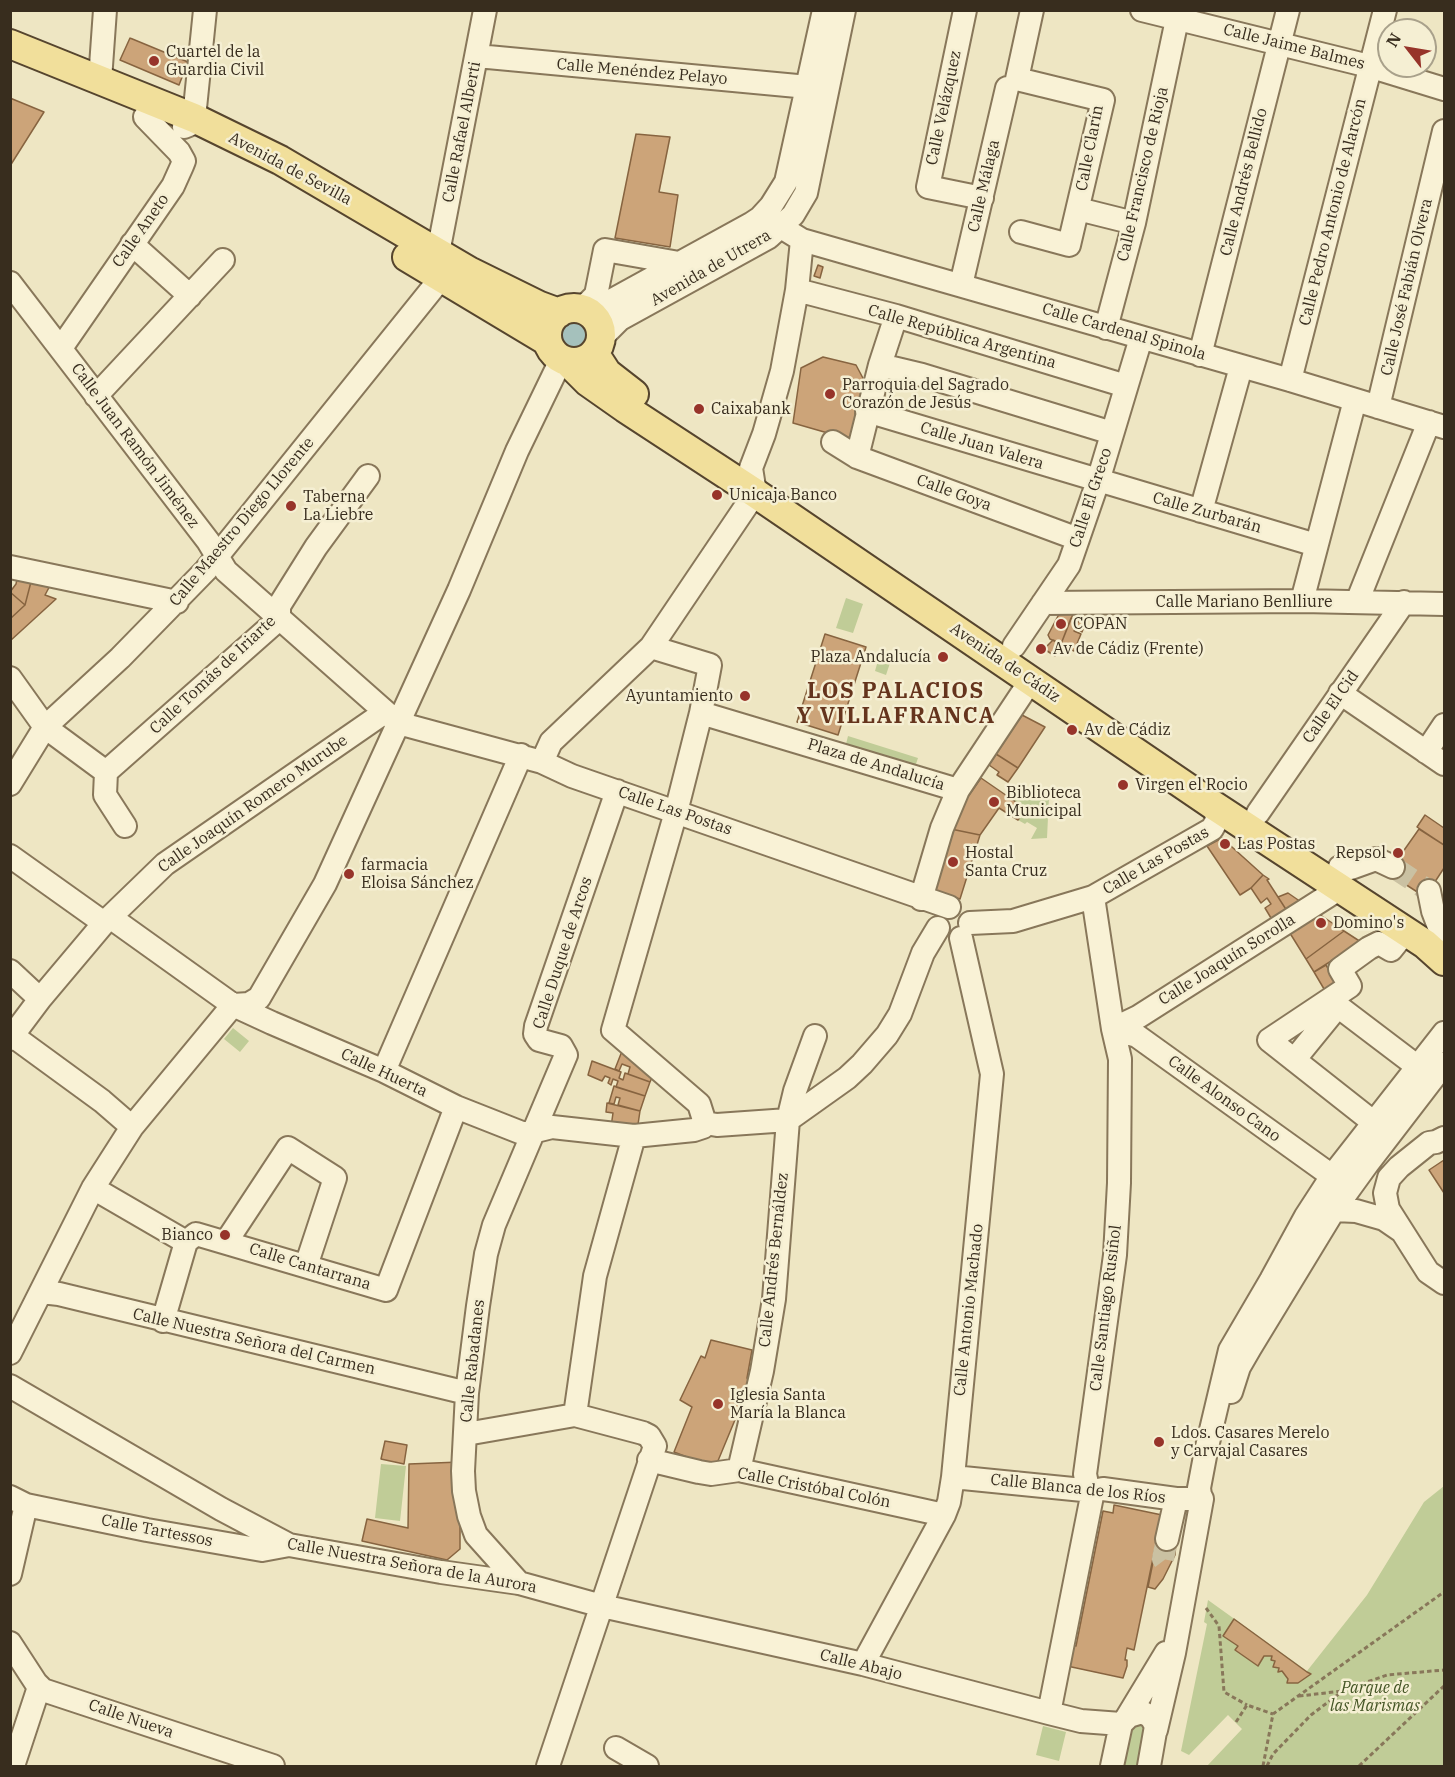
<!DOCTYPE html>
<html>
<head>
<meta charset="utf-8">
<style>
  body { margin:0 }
  #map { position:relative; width:1455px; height:1777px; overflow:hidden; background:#eee6c3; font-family:"IBM Plex Serif",serif }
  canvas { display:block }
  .frame { position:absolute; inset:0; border:12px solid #382d1e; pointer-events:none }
  .north { position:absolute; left:1377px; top:18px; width:60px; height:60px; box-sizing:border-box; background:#f5efd3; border:2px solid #a9a18b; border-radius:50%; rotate:301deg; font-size:16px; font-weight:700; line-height:24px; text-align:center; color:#382d1e }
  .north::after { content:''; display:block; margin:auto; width:21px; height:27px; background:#97342a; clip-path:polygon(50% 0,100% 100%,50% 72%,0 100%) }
</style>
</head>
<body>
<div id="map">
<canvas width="1455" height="1777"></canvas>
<div class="frame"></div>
<div class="north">N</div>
</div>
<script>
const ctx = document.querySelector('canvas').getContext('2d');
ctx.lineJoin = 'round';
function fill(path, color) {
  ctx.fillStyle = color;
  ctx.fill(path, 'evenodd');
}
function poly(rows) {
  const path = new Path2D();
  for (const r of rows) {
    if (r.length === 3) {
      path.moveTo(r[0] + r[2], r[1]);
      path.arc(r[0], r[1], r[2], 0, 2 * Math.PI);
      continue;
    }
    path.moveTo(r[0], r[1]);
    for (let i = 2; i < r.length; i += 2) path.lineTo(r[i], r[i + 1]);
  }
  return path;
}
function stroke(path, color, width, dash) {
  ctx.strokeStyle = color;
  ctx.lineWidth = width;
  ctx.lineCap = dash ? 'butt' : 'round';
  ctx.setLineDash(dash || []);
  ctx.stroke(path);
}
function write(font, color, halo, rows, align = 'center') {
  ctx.font = font + ' "IBM Plex Serif",serif';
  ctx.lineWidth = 5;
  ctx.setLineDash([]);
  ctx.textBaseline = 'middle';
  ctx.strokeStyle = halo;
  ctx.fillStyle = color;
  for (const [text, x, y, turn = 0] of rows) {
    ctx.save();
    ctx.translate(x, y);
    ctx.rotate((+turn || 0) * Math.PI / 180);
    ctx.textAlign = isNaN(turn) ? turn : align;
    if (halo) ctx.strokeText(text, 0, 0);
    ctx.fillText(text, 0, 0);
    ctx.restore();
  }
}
fill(poly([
  [846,598,863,604,853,633,836,628],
  [881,650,892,657,886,675,875,671],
  [848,736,918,758,914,770,845,748],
  [1013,785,1027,794,1031,787,1049,797,1047,838,1031,839,1037,828,1027,822,1025,824,1018,820,1025,809,1006,796],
  [233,1028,249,1041,240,1052,224,1039],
  [381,1464,406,1466,400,1521,375,1518],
  [1444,1486,1444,1766,1207,1766,1242,1729,1228,1715,1189,1755,1181,1751,1207,1624,1204,1622,1208,1600,1307,1671,1367,1595,1424,1502],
  [1141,1723,1146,1726,1140,1766,1124,1766,1132,1727],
  [1043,1726,1066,1732,1059,1761,1036,1755]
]), '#c0cc97');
const water = poly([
  [574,335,13]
]);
fill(water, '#a5c1bc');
stroke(water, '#6c8f8a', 1.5);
const building = poly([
  [130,38,188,62,179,85,120,60,130,38],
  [10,98,44,112,10,166,10,98],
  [636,134,670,137,659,192,678,195,670,247,615,238,636,134],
  [818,265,823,267,820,278,814,276,818,265],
  [823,357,856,365,865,382,855,414,858,420,852,440,793,423,801,368,823,357],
  [18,575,32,578,25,605,10,592,16,584,18,575],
  [32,578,52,582,45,595,56,599,10,641,10,619,25,605,32,578],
  [10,592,25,605,10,619,10,592],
  [1061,614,1073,614,1061,644,1050,639,1048,635,1058,616,1061,614],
  [1082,614,1089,614,1082,632,1076,628,1074,631,1081,634,1074,651,1061,644,1071,618,1079,622,1082,614],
  [825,634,866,647,838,735,797,722,825,634],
  [1053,640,1062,644,1055,656,1044,649,1053,640],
  [1022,715,1045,727,1018,768,996,754,1022,715],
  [996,754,1018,768,1008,782,997,775,999,772,989,765,996,754],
  [981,778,1026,809,1018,820,999,808,980,835,946,828,981,778],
  [1425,815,1444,828,1444,845,1417,827,1425,815],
  [946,828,980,835,960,899,927,889,946,828],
  [1419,829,1444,845,1444,868,1425,897,1388,873,1419,829],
  [1222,838,1263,875,1251,888,1240,895,1207,846,1222,838],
  [1263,875,1269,879,1267,880,1289,914,1274,923,1265,908,1271,904,1267,898,1261,903,1251,888,1263,875],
  [1288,893,1304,904,1289,914,1278,897,1288,893],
  [1316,912,1344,931,1306,959,1288,930,1316,912],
  [1344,931,1361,942,1314,972,1306,959,1344,931],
  [1326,965,1337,984,1327,994,1314,972,1326,965],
  [624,1046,655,1071,650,1082,628,1074,630,1067,622,1064,619,1071,615,1069,624,1046],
  [592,1061,621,1072,619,1078,623,1080,625,1073,650,1082,645,1096,616,1087,618,1081,613,1079,611,1085,608,1083,610,1078,605,1076,602,1081,588,1075,592,1061],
  [614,1086,645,1096,640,1111,618,1105,620,1098,616,1097,614,1104,609,1103,614,1086],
  [607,1103,640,1111,637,1131,611,1127,613,1113,606,1112,607,1103],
  [1444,1160,1444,1193,1429,1170,1444,1160],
  [711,1340,752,1350,747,1378,750,1383,745,1417,737,1415,715,1468,674,1452,692,1407,680,1400,701,1356,705,1358,711,1340],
  [385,1441,407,1445,404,1464,381,1459,385,1441],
  [460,1462,460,1549,447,1560,362,1541,367,1519,408,1528,409,1464,460,1462],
  [1114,1505,1162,1515,1134,1650,1127,1648,1125,1660,1127,1660,1127,1666,1123,1678,1067,1666,1072,1645,1076,1646,1103,1511,1113,1513,1114,1505],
  [1158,1537,1176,1541,1175,1555,1163,1579,1155,1589,1148,1587,1158,1537],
  [1234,1619,1307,1672,1311,1674,1298,1683,1287,1683,1288,1679,1282,1671,1278,1672,1279,1668,1273,1667,1275,1661,1271,1660,1272,1656,1264,1656,1258,1666,1235,1650,1238,1646,1223,1636,1234,1619]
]);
fill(building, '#cca479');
stroke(building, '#876440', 1.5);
stroke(poly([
  [1393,867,1429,891],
  [1167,1539,1163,1559,1169,1567]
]), '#cac1a2', 22, [22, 11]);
const minor = poly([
  [965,10,928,187,982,198],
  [1142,10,1369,66,1444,89],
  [477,56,808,87],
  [100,80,105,10],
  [184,127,189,125,194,118,205,10],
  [1078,209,1134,223],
  [1021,232,1069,245,1103,100,1017,79,1032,10],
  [802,240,1290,380,1444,427],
  [132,244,190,296],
  [438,253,485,10],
  [10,283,208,541,226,571,398,723,542,762,572,776,949,907],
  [961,285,1007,88],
  [797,290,896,316,1126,386],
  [582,309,596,295,605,250,679,263],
  [589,313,751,224,760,218,771,206,786,182,824,10],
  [1106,328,1134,223,1179,10],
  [601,338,620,319,769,237,793,215,806,193,844,10],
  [61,348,173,186,182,166,184,161,179,152,145,117],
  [1200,355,1288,10],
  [880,365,922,375,1112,433],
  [1290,380,1385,10],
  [96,396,223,260],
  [1378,407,1444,131],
  [867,411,1316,545],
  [833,442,857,457,1078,539],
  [857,457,880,365,896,316],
  [1201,511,1241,367],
  [10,567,177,602],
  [1302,601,1355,400],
  [1357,602,1429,422],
  [1043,603,1302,601,1444,604],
  [1014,646,1069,565,1098,481,1141,338],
  [651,647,710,665,701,713,676,812,613,1030,699,1104,705,1123],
  [10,678,45,727,106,772,279,619,279,606,316,547,368,476],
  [1340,693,1444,764],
  [701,713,958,790],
  [1426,752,1444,725],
  [542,762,551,742,651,647,755,493,751,468,764,434,782,371,797,290,802,240,781,227],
  [106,772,105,795,125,826],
  [10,784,45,727,120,658,206,570,441,278],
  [1258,813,1404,602],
  [10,856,104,923],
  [1340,867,1351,868,1376,859,1393,867],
  [1429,891,1433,911,1441,932],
  [921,899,942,828,958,790,1031,680],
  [110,917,233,1005,272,1023,384,1071,456,1107,522,1133,528,1133,552,1127,634,1136,694,1130,703,1127,705,1123,717,1125,788,1120],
  [970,923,1013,921,1093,897,1212,829,1217,820,1216,812,1213,805],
  [10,971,40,999],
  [1331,1001,1418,1067],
  [233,1005,249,1004,259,998,325,884,459,590,517,451,561,360],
  [1113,1029,1138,1017,1339,889],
  [1113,1029,1137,1036,1332,1176],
  [13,1036,102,1101,132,1127],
  [10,1039,40,999,104,923,165,864,385,712],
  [1294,1060,1338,1006],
  [384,1071,521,755],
  [788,1120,847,1078,862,1064,887,1035,900,1014,923,953,938,928],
  [1373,1122,1269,1040,1350,986,1340,969,1369,948,1379,943,1391,950,1399,940],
  [1444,1138,1436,1142,1429,1143,1399,1167,1389,1178,1385,1193,1388,1209,1428,1272,1444,1283],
  [93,1188,186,1242,163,1321],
  [1334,1210,1356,1211,1384,1219,1400,1230],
  [186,1242,196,1234,386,1290,456,1107],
  [226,1242,288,1148,335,1178,306,1266],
  [41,1292,59,1294,467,1393],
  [10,1353,93,1188,132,1127,233,1005],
  [10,1386,221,1509,289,1545,441,1572,519,1583,602,1606,863,1664,1049,1713,1081,1721,1121,1724],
  [1231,1392,1239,1367,1250,1348,1334,1210,1368,1163,1444,1064],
  [575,1415,595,1276,634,1136],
  [466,1434,575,1415,643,1433,649,1436,655,1446,548,1766],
  [649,1460,699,1472,711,1474,739,1470,944,1515],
  [739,1470,762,1371,774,1299,788,1120,795,1091,815,1036],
  [953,1477,1093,1491,1103,1489,1176,1499,1202,1499],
  [10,1497,26,1505,10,1574],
  [1202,1499,1200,1495,1199,1488,1206,1451,1230,1350,1271,1280,1306,1216,1332,1176,1444,1033],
  [26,1505,147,1530,262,1550,289,1545],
  [1167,1539,1176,1499],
  [519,1583,476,1535,469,1516,464,1491,463,1471,467,1393,478,1306,486,1254,494,1225,566,1055,561,1046,539,1040,535,1034,536,1026,617,791],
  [10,1643,36,1683,43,1690,273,1766],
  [863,1664,944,1515,949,1502,953,1477,992,1074,961,938],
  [1049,1713,1093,1491,1087,1484,1085,1474,1115,1255,1119,1183,1120,1059,1113,1029,1093,897],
  [1126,1719,1166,1653],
  [1156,1730,1174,1653,1202,1499],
  [616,1748,647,1766],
  [13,1766,39,1687],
  [1112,1766,1121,1724,1129,1716,1142,1712,1151,1717,1156,1726,1149,1766]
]);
const major = poly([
  [10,44,194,118,280,160,469,271,540,306,559,313],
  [407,257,547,341],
  [574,335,27],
  [594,353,607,373,634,394],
  [568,362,588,382,625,408,755,493,1213,805,1425,944,1444,961]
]);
stroke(minor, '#88775a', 26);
stroke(major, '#56452e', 32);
stroke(poly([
  [1206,1608,1219,1626,1224,1692,1247,1705],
  [1299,1696,1343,1691],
  [1236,1722,1247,1705,1273,1714],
  [1263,1766,1273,1714,1444,1592],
  [1267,1766,1273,1754,1311,1715,1344,1690,1387,1675,1444,1670],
  [1359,1766,1444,1686]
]), '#88775a', 3, [4.5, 3]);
stroke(minor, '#f9f2d6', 22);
stroke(major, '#f1df9b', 28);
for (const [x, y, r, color] of [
  [154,61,6,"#97342a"],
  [830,394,6,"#97342a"],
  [699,409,6,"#97342a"],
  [717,495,6,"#97342a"],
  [291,506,6,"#97342a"],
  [1061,624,6,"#97342a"],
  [1041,649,6,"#97342a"],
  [943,657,6,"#97342a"],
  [745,696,6,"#97342a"],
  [1072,730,6,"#97342a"],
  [1123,785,6,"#97342a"],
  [994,802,6,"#97342a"],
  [1225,844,6,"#97342a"],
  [1398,853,6,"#97342a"],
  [953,862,6,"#97342a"],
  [349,874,6,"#97342a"],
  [1321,923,6,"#97342a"],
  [225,1235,6,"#97342a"],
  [718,1404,6,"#97342a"],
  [1159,1442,6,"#97342a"]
]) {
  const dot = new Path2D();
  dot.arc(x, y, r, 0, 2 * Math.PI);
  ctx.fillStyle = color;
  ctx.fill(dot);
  stroke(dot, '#f5efd3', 2);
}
write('16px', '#382d1e', '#f5efd3', [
  ["Calle Jaime Balmes",1294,47,14],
  ["Calle Menéndez Pelayo",642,72,5],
  ["Calle Velázquez",944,108,-78],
  ["Calle Rafael Alberti",462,132,-79],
  ["Calle Clarín",1090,148,-79],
  ["Avenida de Sevilla",290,169,28],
  ["Calle Francisco de Rioja",1143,174,-77],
  ["Calle Andrés Bellido",1244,182,-76],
  ["Calle Málaga",984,186,-77],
  ["Calle Pedro Antonio de Alarcón",1333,212,-76],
  ["Calle Aneto",141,231,-55],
  ["Avenida de Utrera",711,268,-30],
  ["Calle José Fabián Olvera",1407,287,-77],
  ["Calle Cardenal Spinola",1124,332,16],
  ["Calle República Argentina",962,337,16],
  ["Calle Juan Ramón Jiménez",135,446,53],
  ["Calle Juan Valera",982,446,17],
  ["Calle Goya",954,493,20],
  ["Calle El Greco",1091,498,-72],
  ["Calle Zurbarán",1207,513,16],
  ["Calle Maestro Diego Llorente",242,522,-50],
  ["Calle Mariano Benlliure",1244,602],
  ["Avenida de Cádiz",1005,663,34],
  ["Calle Tomás de Iriarte",213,675,-43],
  ["Calle El Cid",1331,707,-55],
  ["Plaza de Andalucía",876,765,17],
  ["Calle Joaquín Romero Murube",253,804,-35],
  ["Calle Las Postas",675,811,19],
  ["Calle Las Postas",1156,861,-30],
  ["Calle Duque de Arcos",563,953,-72],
  ["Calle Joaquín Sorolla",1227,960,-32],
  ["Calle Huerta",384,1073,25],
  ["Calle Alonso Cano",1224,1099,36],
  ["Calle Andrés Bernáldez",774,1260,-84],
  ["Calle Cantarrana",310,1267,17],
  ["Calle Santiago Rusiñol",1106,1308,-83],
  ["Calle Antonio Machado",969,1310,-84],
  ["Calle Nuestra Señora del Carmen",254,1342,13],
  ["Calle Rabadanes",473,1361,-84],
  ["Calle Cristóbal Colón",814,1488,11],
  ["Calle Blanca de los Ríos",1078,1489,6],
  ["Calle Tartessos",157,1531,11],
  ["Calle Nuestra Señora de la Aurora",412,1566,10],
  ["Calle Abajo",861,1665,14],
  ["Calle Nueva",131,1719,19]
]);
write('16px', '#382d1e', '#f5efd3', [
  ["Cuartel de la",166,52],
  ["Guardia Civil",166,70],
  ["Parroquia del Sagrado",842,385],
  ["Corazón de Jesús",842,403],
  ["Caixabank",711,409],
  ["Unicaja Banco",729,495],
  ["Taberna",303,497],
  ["La Liebre",303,515],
  ["COPAN",1073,624],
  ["Av de Cádiz (Frente)",1053,649],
  ["Plaza Andalucía",931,657,"right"],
  ["Ayuntamiento",733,696,"right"],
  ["Av de Cádiz",1084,730],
  ["Virgen el Rocio",1135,785],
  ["Biblioteca",1006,793],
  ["Municipal",1006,811],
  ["Las Postas",1237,844],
  ["Hostal",965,853],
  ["Santa Cruz",965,871],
  ["Repsol",1386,853,"right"],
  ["farmacia",361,865],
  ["Eloisa Sánchez",361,883],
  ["Domino's",1333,923],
  ["Bianco",213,1235,"right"],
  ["Iglesia Santa",730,1395],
  ["María la Blanca",730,1413],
  ["Ldos. Casares Merelo",1171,1433],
  ["y Carvajal Casares",1171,1451]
], 'left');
write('italic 16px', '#445525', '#f5efd3', [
  ["Parque de",1375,1688],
  ["las Marismas",1375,1706]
]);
ctx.letterSpacing = '1.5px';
write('bold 22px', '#65341d', '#f5efd3', [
  ["LOS PALACIOS",896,692],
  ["Y VILLAFRANCA",896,717]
]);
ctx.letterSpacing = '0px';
</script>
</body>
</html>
